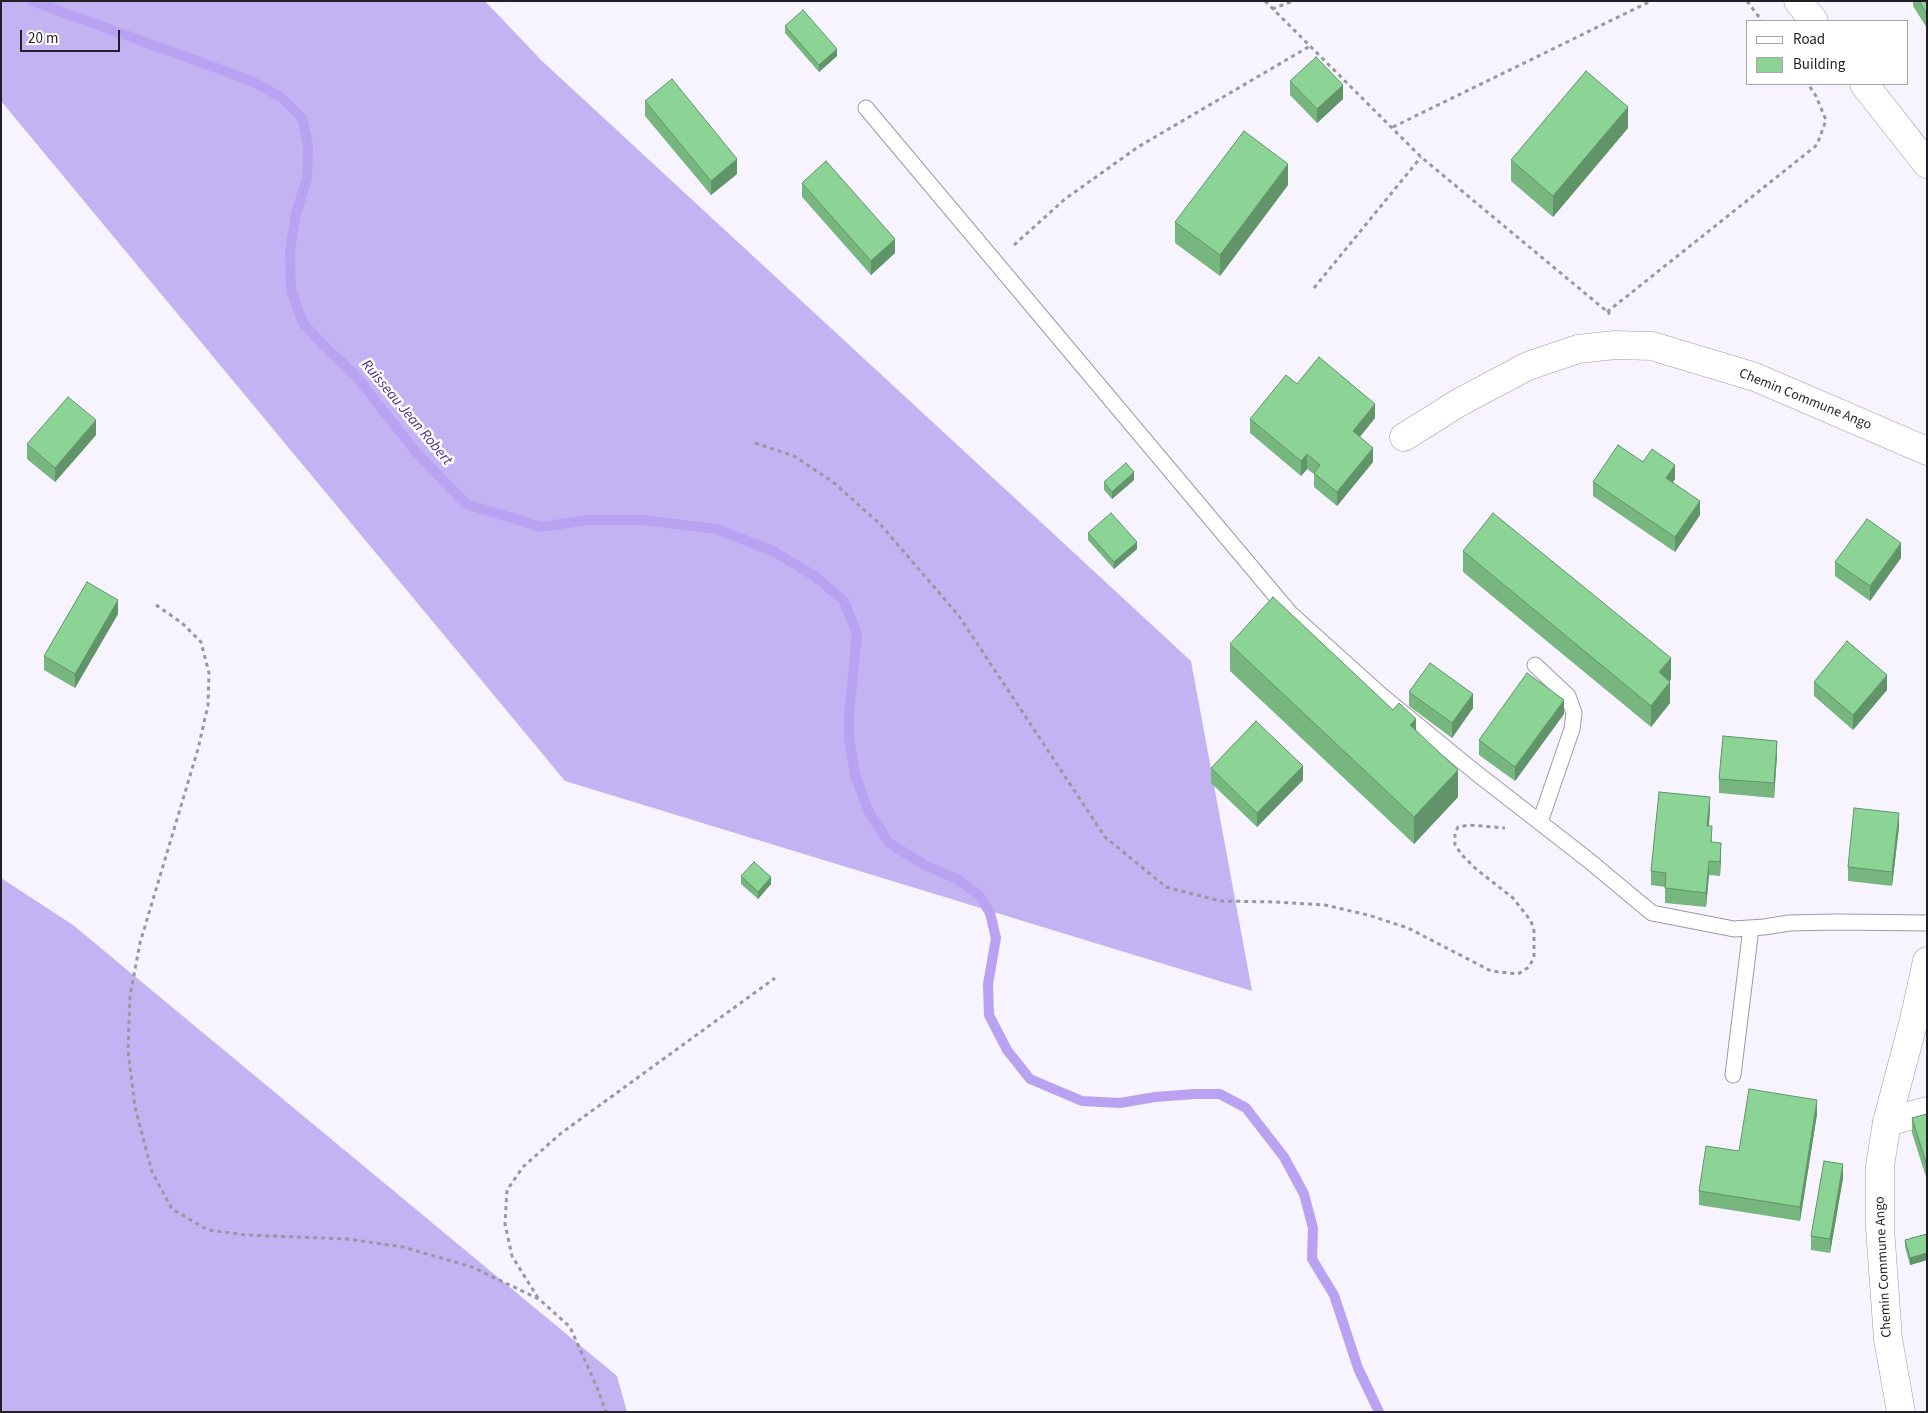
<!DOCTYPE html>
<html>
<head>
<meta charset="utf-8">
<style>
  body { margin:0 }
  #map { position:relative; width:1928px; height:1413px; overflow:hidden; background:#f7f4ff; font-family:"Source Sans 3",sans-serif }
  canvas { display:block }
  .frame { position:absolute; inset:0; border:2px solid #211f26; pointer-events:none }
  .legend { position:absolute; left:1746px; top:20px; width:162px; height:65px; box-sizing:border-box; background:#fff; border:1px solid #a6a5a8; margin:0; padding:6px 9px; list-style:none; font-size:15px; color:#211f26 }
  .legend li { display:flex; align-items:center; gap:10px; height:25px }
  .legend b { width:25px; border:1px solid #a6a5a8 }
  .scale { position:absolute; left:20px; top:30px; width:100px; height:22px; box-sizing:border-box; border:2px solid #211f26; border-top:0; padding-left:6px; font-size:15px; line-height:18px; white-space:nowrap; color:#211f26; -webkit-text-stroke:4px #fff; paint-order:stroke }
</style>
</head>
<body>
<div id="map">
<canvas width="1928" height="1413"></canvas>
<div class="frame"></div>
<ul class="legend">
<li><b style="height:6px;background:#fff"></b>Road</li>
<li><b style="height:14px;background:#8bd495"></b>Building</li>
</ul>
<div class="scale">20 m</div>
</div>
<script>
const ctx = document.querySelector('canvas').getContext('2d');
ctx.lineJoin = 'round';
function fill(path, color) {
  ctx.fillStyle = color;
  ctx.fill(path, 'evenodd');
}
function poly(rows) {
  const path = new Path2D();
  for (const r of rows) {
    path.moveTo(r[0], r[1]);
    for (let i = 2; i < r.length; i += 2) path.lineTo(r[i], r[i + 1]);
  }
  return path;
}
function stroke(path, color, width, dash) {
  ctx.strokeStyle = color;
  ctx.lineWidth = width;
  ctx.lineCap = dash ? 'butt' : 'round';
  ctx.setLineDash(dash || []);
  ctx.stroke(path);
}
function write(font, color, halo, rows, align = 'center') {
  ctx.font = font + ' "Source Sans 3",sans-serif';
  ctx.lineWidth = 5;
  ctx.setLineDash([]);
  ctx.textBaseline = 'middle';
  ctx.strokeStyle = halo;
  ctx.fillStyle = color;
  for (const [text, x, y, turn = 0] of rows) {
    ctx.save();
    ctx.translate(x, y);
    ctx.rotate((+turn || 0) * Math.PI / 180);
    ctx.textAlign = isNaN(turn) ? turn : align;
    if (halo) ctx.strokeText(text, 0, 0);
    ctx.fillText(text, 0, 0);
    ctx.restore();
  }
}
fill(poly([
  [1,1,485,1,541,60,1191,661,1252,991,565,781,1,101],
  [1,878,73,925,617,1376,627,1412,1,1412]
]), '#c4b3f3');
stroke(poly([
  [32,1,252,81,282,98,302,118,308,146,307,178,296,214,290,250,291,290,303,323,321,343,355,375,416,452,466,504,541,527,588,520,641,520,716,529,773,551,816,577,844,601,857,634,849,715,849,737,855,775,869,812,889,843,925,865,957,879,979,895,990,913,996,938,988,984,989,1015,1007,1050,1030,1079,1082,1101,1120,1103,1155,1097,1195,1094,1220,1094,1246,1108,1284,1157,1304,1194,1313,1228,1312,1259,1334,1295,1358,1368,1379,1412]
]), '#b9a2f2', 10);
const lane = poly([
  [866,108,1290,613,1381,695,1475,772,1587,859,1652,913,1734,929,1764,927,1789,923,1836,922,1927,923],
  [1535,665,1568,696,1574,713,1572,729,1540,822],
  [1733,1075,1751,928]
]);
const street = poly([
  [1404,437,1460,402,1528,366,1578,349,1615,345,1652,346,1755,377,1927,451],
  [1887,1122,1927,1111]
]);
const secondary = poly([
  [1798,1,1814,21],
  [1864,84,1927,164],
  [1901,1412,1888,1339,1880,1228,1880,1166,1887,1122,1914,1020,1927,961]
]);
stroke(lane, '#9d99a9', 17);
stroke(street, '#9d99a9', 29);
stroke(secondary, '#9d99a9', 29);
stroke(poly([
  [1265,1,1421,157,1610,314],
  [1747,1,1762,21],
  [1272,9,1293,1],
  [1393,127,1651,1],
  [1014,245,1065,199,1138,147,1310,46],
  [1314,288,1421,157],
  [1607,312,1817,145,1826,120,1816,96,1808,84],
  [755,443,794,456,833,482,880,524,959,616,1105,837,1166,887,1220,901,1276,902,1325,905,1368,915,1408,928,1491,971,1518,974,1529,967,1534,957,1534,931,1531,921,1513,898,1476,869,1462,855,1455,845,1455,833,1458,827,1469,825,1505,828],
  [156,605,182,623,201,642,209,673,208,705,198,749,140,943,130,996,128,1051,135,1107,152,1172,172,1209,208,1230,246,1235,348,1239,403,1247,472,1267,539,1299,570,1327,596,1385,606,1412],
  [538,1298,512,1256,505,1224,507,1190,523,1167,560,1134,775,978]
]), '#9997a0', 3, [4, 4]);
stroke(lane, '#fff', 15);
stroke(street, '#fff', 28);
stroke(secondary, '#fff', 28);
fill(poly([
  [1913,1,1927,1,1927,28,1913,6],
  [785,26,837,56,819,72,785,33],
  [1290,81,1343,99,1317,123,1290,95],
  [645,101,737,174,711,195,645,116],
  [1628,128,1553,217,1511,181,1511,160],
  [802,183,895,253,871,275,802,197],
  [1288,185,1220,276,1175,243,1175,222],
  [1297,384,1375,418,1360,437,1373,462,1337,506,1314,487,1314,474,1307,469,1301,476,1250,433,1250,419],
  [96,435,55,482,27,459,27,444],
  [1643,462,1675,479,1673,482,1700,515,1675,552,1593,496,1593,482],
  [1134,480,1112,499,1104,490,1104,482],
  [1088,533,1137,549,1114,569,1088,540],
  [1463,551,1671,679,1670,681,1670,703,1651,727,1463,572],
  [1901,558,1870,601,1835,576,1835,562],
  [118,614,75,688,44,670,44,656],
  [1230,644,1393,710,1416,730,1458,797,1414,844,1230,671],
  [1814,682,1887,690,1853,730,1814,696],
  [1409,692,1473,708,1452,738,1409,706],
  [1564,714,1515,781,1479,755,1479,740],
  [1777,755,1774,798,1719,793,1719,779],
  [1211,768,1303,780,1257,827,1211,783],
  [1710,811,1709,826,1712,842,1721,857,1720,876,1709,875,1706,907,1665,903,1665,887,1651,885,1651,871],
  [1899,827,1892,886,1848,881,1848,867],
  [741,876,771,884,758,899,741,884],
  [1817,1114,1800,1221,1699,1205,1699,1191,1739,1151],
  [1927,1114,1927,1180,1912,1133,1912,1118],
  [1843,1178,1830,1253,1811,1250,1811,1236],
  [1927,1234,1927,1260,1910,1265,1905,1247,1905,1240]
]), '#78b680');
fill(poly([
  [837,49,837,56,819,72,819,65],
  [1343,85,1343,99,1317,123,1317,109],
  [1628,107,1628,128,1553,217,1553,196],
  [737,159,737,174,711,195,711,181],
  [1288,164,1288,185,1220,276,1220,255],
  [895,239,895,253,871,275,871,261],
  [1375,404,1375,418,1353,445,1353,431],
  [96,420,96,435,55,482,55,468],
  [1373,448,1373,462,1337,506,1337,492],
  [1307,454,1307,469,1301,476,1301,461],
  [1675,465,1675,479,1666,492,1666,478],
  [1134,472,1134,480,1112,499,1112,492],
  [1700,501,1700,515,1675,552,1675,537],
  [1137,542,1137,549,1114,569,1114,562],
  [1901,543,1901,558,1870,601,1870,586],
  [118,600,118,614,75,688,75,674],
  [1671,658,1671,679,1659,693,1659,672],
  [1887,675,1887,690,1853,730,1853,715],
  [1670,682,1670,703,1651,727,1651,706],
  [1473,694,1473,708,1452,738,1452,723],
  [1564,700,1564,714,1515,781,1515,767],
  [1416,719,1416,746,1410,725],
  [1777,741,1777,755,1774,798,1774,783],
  [1303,766,1303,780,1257,827,1257,813],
  [1458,770,1458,797,1414,844,1414,817],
  [1710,797,1710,811,1707,840,1707,826],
  [1899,813,1899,827,1892,886,1892,872],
  [1721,843,1721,857,1720,876,1720,862],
  [1709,861,1709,875,1706,907,1706,893],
  [771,877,771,884,758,899,758,892],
  [1817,1100,1817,1114,1800,1221,1800,1207],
  [1843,1164,1843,1178,1830,1253,1830,1239],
  [1927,1253,1927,1260,1910,1265,1910,1258]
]), '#619468');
const building = poly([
  [1919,1,1927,1,1927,14,1919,1],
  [803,10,837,49,819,65,785,26,803,10],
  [1316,57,1343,85,1317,109,1290,81,1316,57],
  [1586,71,1628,107,1553,196,1511,160,1586,71],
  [672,79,737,159,711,181,645,101,672,79],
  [1244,131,1288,164,1220,255,1175,222,1244,131],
  [826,161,895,239,871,261,802,183,826,161],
  [1319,357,1375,404,1353,431,1373,448,1337,492,1314,473,1320,465,1307,454,1301,461,1250,419,1286,375,1297,384,1319,357],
  [68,397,96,420,55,468,27,444,68,397],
  [1618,445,1643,462,1652,449,1675,465,1666,478,1700,501,1675,537,1593,482,1618,445],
  [1126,463,1134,472,1112,492,1104,482,1126,463],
  [1111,513,1137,542,1114,562,1088,533,1111,513],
  [1493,513,1671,658,1659,672,1670,682,1651,706,1463,551,1493,513],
  [1867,519,1901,543,1870,586,1835,562,1867,519],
  [87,582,118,600,75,674,44,656,87,582],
  [1273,597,1393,710,1399,703,1416,719,1410,725,1458,770,1414,817,1230,644,1273,597],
  [1847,641,1887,675,1853,715,1814,682,1847,641],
  [1430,663,1473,694,1452,723,1409,692,1430,663],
  [1527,673,1564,700,1515,767,1479,740,1527,673],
  [1256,721,1303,766,1257,813,1211,768,1256,721],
  [1723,736,1777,741,1774,783,1719,779,1723,736],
  [1659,792,1710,797,1707,826,1712,826,1711,842,1721,843,1720,862,1709,861,1706,893,1665,888,1666,873,1651,871,1659,792],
  [1854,808,1899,813,1892,872,1848,867,1854,808],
  [754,862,771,877,758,892,741,876,754,862],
  [1749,1089,1817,1100,1800,1207,1699,1191,1706,1146,1739,1151,1749,1089],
  [1927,1114,1927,1166,1912,1118,1927,1114],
  [1824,1161,1843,1164,1830,1239,1811,1236,1824,1161],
  [1927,1234,1927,1253,1910,1258,1905,1240,1927,1234]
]);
fill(building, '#8bd495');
stroke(building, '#619468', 1);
write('14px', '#211f26', '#fff', [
  ["Chemin Commune Ango",1805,400,22],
  ["Chemin Commune Ango",1884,1267,-93]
]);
write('italic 15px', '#4e2b86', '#fff', [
  ["Ruisseau Jean Robert",406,413,50]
]);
</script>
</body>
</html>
